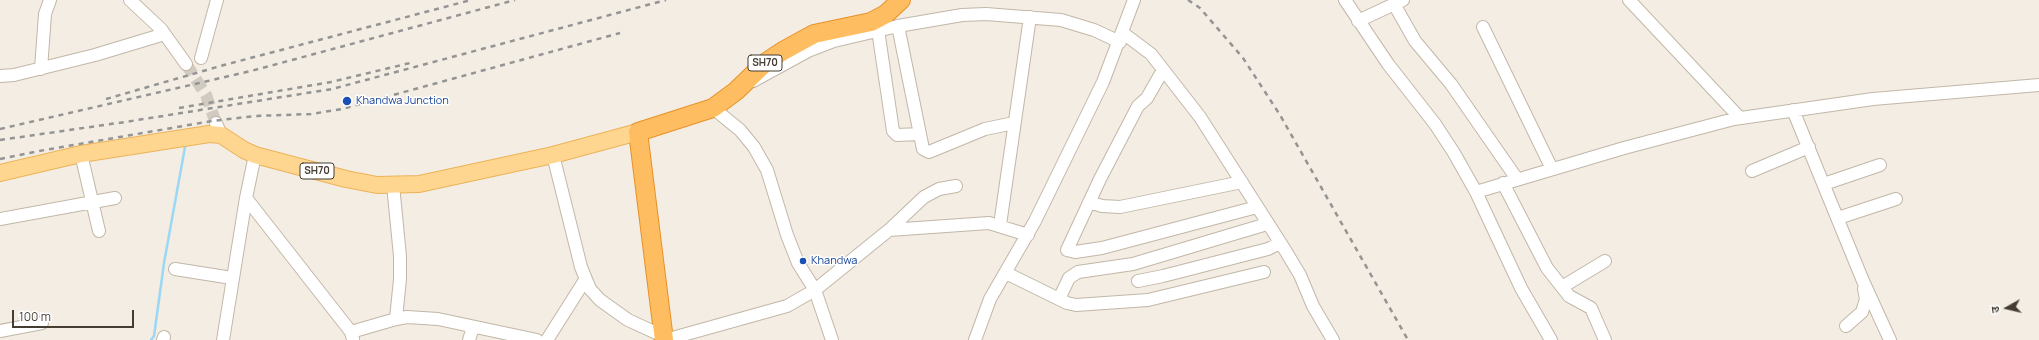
<!DOCTYPE html>
<html>
<head>
<meta charset="utf-8">
<style>
  body { margin:0 }
  #map { position:relative; width:2039px; height:340px; overflow:hidden; background:#f3ede3; font-family:Manrope,"Noto Sans Devanagari",sans-serif }
  canvas { display:block }
  .north { position:absolute; left:1987px; top:288px; width:40px; height:40px; -webkit-text-stroke:3px #fff; paint-order:stroke; rotate:262deg; font-size:11px; font-weight:700; line-height:16px; text-align:center; color:#453d33 }
  .north::after { content:''; display:block; margin:auto; width:14px; height:18px; background:#453d33; clip-path:polygon(50% 0,100% 100%,50% 72%,0 100%) }
  .scale { position:absolute; left:12px; top:310px; width:122px; height:18px; box-sizing:border-box; border:2px solid #453d33; border-top:0; padding-left:5px; font-size:12px; line-height:14px; white-space:nowrap; color:#453d33; -webkit-text-stroke:3px #fff; paint-order:stroke }
</style>
</head>
<body>
<div id="map">
<canvas width="2039" height="340"></canvas>
<div class="north">उ</div>
<div class="scale">100 m</div>
</div>
<script>
const ctx = document.querySelector('canvas').getContext('2d');
ctx.lineJoin = 'round';
function poly(rows) {
  const path = new Path2D();
  for (const r of rows) {
    path.moveTo(r[0], r[1]);
    for (let i = 2; i < r.length; i += 2) path.lineTo(r[i], r[i + 1]);
  }
  return path;
}
function stroke(path, color, width, dash) {
  ctx.strokeStyle = color;
  ctx.lineWidth = width;
  ctx.lineCap = dash ? 'butt' : 'round';
  ctx.setLineDash(dash || []);
  ctx.stroke(path);
}
function write(font, color, halo, rows, align = 'center') {
  ctx.font = font + ' Manrope,sans-serif';
  ctx.lineWidth = 3;
  ctx.setLineDash([]);
  ctx.textBaseline = 'middle';
  ctx.strokeStyle = halo;
  ctx.fillStyle = color;
  for (const [text, x, y, turn = 0] of rows) {
    ctx.save();
    ctx.translate(x, y);
    ctx.rotate((+turn || 0) * Math.PI / 180);
    ctx.textAlign = isNaN(turn) ? turn : align;
    if (halo) ctx.strokeText(text, 0, 0);
    ctx.fillText(text, 0, 0);
    ctx.restore();
  }
}
stroke(poly([
  [151,340,154,336,164,263,185,147]
]), '#9ad8f5', 2.5);
stroke(poly([
  [186,64,206,95,216,123]
]), '#d0cac0', 12, [12, 6]);
const minor = poly([
  [1345,0,1388,64,1435,124,1454,153,1476,192,1521,288,1551,340],
  [1629,0,1740,118],
  [1394,4,1415,41,1451,84,1517,179],
  [1358,21,1403,0],
  [898,26,923,149,929,152,985,129,1014,123],
  [1483,27,1552,169],
  [161,29,186,64],
  [878,30,893,131,897,135,920,134],
  [1123,33,1151,54,1200,117,1285,250,1300,275,1313,306,1333,340],
  [201,58,217,0],
  [41,69,45,14,50,0],
  [1163,70,1147,98,1138,106,1100,179,1067,250,1075,252,1102,248,1257,207],
  [0,76,14,75,95,55,158,36,162,32,161,29,130,0],
  [753,81,808,51,834,41,898,26,962,15,986,14,1061,20,1094,30,1120,42],
  [713,108,740,130,754,147,767,170,787,235,798,263,815,290,832,340],
  [1793,110,1863,281,1890,340],
  [216,123,221,135],
  [81,154,99,231],
  [553,155,581,267,590,289,600,300,628,320,663,336],
  [1752,171,1809,147],
  [1503,183,1547,268,1569,296,1591,308,1605,340],
  [1824,184,1880,165],
  [393,185,400,256,400,279,396,319],
  [1476,192,1624,148,1734,119,1873,99,2039,85],
  [246,198,351,332,353,339],
  [1089,202,1102,206,1120,207,1242,182],
  [1838,218,1896,199],
  [0,219,115,198],
  [1000,225,1030,17],
  [889,230,989,223,1028,235],
  [175,269,232,278],
  [1006,273,1067,303,1076,305,1148,300,1264,272],
  [1138,281,1163,276,1268,249,1280,243],
  [1562,287,1605,261],
  [1059,299,1069,278,1078,272,1133,264,1267,224],
  [1846,326,1862,312,1866,299,1864,289],
  [0,331,42,323],
  [351,332,396,319,407,317,438,319,537,340],
  [163,340,164,337],
  [223,340,246,198,255,155],
  [469,340,473,327],
  [547,340,585,280],
  [665,340,787,306,815,290,889,230,924,197,939,189,956,186],
  [975,340,990,299,1035,221,1103,82,1134,0]
]);
const major = poly([
  [0,173,81,154,209,134,221,135,244,150,255,155,346,179,377,185,419,184,553,155,638,132]
]);
const highway = poly([
  [664,340,638,132,713,108,736,91,765,63,783,51,814,34,871,22,886,14,901,0]
]);
stroke(minor, '#c2b7a8', 14);
stroke(major, '#ecb358', 18);
stroke(highway, '#e89128', 20);
stroke(minor, '#fff', 12);
stroke(major, '#ffd690', 16);
stroke(highway, '#ffbd62', 18);
stroke(poly([
  [1188,0,1200,8,1243,58,1280,115,1408,340],
  [106,99,224,65,471,0],
  [179,108,331,82,410,63],
  [0,129,251,71,515,0],
  [0,140,125,122,332,89,666,0],
  [0,159,39,151,212,121,255,116,311,114,342,109,620,33]
]), '#949494', 2.5, [5, 5]);
for (const [x, y, r, color] of [
  [347,101,5,"#1a4fb4"],
  [803,261,4,"#1a4fb4"]
]) {
  const dot = new Path2D();
  dot.arc(x, y, r, 0, 2 * Math.PI);
  ctx.fillStyle = color;
  ctx.fill(dot);
  stroke(dot, '#fff', 1.5);
}
for (const [x, y, w] of [
  [765,63,34],
  [317,171,34]
]) {
  const box = new Path2D();
  box.roundRect(x - w / 2, y - 8, w, 16, 3);
  ctx.fillStyle = '#fff';
  ctx.fill(box);
  stroke(box, '#453d33', 1);
}
write('bold 10px', '#453d33', null, [
  ["SH70",765,63],
  ["SH70",317,171]
]);
write('11px', '#164399', '#fff', [
  ["Khandwa Junction",356,101],
  ["Khandwa",811,261]
], 'left');
</script>
</body>
</html>
